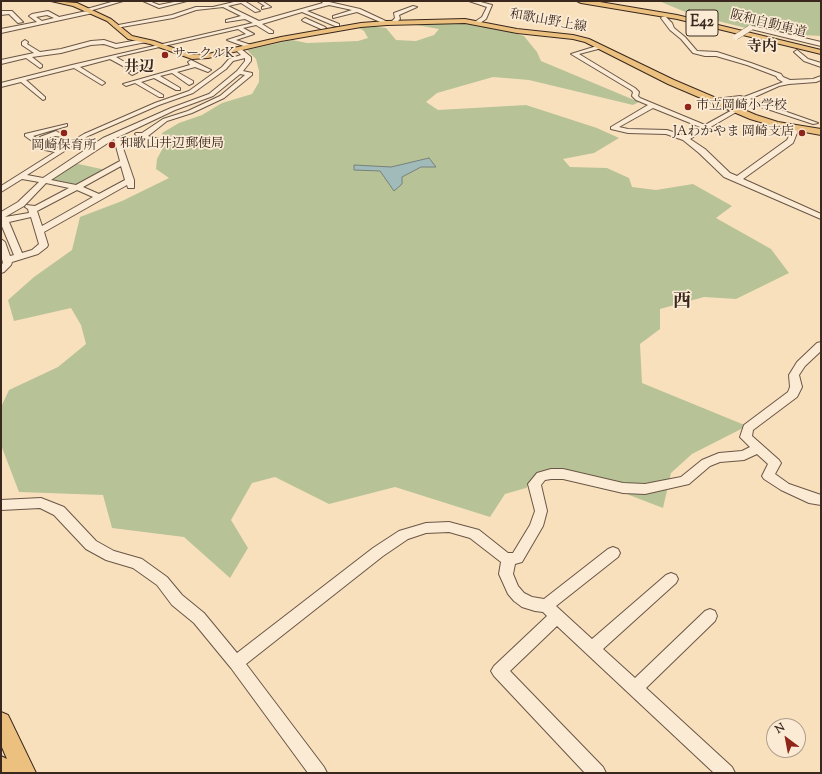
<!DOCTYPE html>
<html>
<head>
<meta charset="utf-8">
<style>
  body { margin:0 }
  #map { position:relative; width:822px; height:774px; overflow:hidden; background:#f9e0bd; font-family:"Sorts Mill Goudy",serif }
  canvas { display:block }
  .frame { position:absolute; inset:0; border:2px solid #3a281e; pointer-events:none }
  .north { position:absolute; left:766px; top:718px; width:40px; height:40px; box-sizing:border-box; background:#fbebd4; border:1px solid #ae9d8b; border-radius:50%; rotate:328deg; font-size:11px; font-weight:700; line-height:16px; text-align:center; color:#3a281e }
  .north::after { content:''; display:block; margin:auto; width:14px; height:18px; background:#8f2418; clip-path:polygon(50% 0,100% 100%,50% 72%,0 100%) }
</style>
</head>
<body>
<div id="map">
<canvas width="822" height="774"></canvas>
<div class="frame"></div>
<div class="north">N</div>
</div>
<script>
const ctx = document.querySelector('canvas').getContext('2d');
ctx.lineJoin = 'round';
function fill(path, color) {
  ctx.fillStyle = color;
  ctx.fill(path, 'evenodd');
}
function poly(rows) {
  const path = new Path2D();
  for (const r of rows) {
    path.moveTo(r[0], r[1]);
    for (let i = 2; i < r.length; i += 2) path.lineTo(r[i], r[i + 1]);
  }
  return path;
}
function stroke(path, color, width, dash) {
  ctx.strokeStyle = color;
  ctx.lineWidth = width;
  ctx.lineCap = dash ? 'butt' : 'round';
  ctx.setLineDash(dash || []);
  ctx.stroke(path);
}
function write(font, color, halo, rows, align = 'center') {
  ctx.font = font + ' "Sorts Mill Goudy","Noto Serif JP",serif';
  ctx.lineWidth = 3.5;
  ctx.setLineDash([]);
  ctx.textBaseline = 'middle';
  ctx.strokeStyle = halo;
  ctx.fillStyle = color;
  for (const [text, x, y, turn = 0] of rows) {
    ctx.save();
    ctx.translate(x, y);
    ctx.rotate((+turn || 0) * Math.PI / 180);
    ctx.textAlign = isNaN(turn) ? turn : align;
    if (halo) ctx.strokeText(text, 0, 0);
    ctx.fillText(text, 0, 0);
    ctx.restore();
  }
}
fill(poly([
  [659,1,821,1,821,36,766,33,690,14],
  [465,22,493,27,524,36,537,52,541,61,639,102,633,105,529,80,493,77,437,93,426,102,438,110,526,105,597,128,619,138,594,153,563,159,570,167,607,168,629,178,632,187,656,190,693,184,732,206,716,218,771,249,789,273,736,299,704,297,660,309,660,329,640,344,642,383,747,426,692,454,671,473,663,508,559,468,540,473,526,488,505,494,490,517,395,487,329,504,275,477,252,483,231,520,248,548,230,578,184,537,112,528,103,495,19,492,1,445,1,407,9,390,58,367,86,344,81,325,71,308,14,321,8,300,34,277,72,250,80,217,122,201,169,178,156,169,157,159,164,146,162,133,179,123,202,115,222,103,252,94,259,82,259,71,256,59,247,50,292,40,307,43,358,41,368,38,364,31,359,28,369,26,386,28,396,40,416,41,434,35,439,29,416,25,424,23,448,24],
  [74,163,106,170,76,186,49,181]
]), '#b7c396');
const water = poly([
  [429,158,436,167,421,167,402,177,402,184,394,191,380,171,354,170,354,165,391,167,429,158]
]);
fill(water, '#a1bbbb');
stroke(water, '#78807c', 1);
const minor = poly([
  [115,1,123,1,86,12,83,10,115,1],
  [143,1,149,1,159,5,179,1,187,1,159,8,143,1],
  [238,1,247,1,246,2,260,11,255,12,241,3,228,6,259,21,323,3,321,1,325,1,360,9,390,23,385,24,357,12,333,18,333,16,352,10,329,5,307,11,339,24,339,26,335,26,302,12,262,24,273,31,273,33,269,33,256,25,243,28,254,34,236,40,251,45,251,47,249,48,227,40,246,34,238,29,116,57,140,71,132,75,129,73,132,71,110,59,80,67,104,82,105,83,102,85,74,68,26,80,45,97,45,99,43,100,21,82,1,87,1,83,72,65,253,23,245,19,226,22,226,20,241,16,223,7,196,10,173,18,116,28,113,26,172,15,196,7,213,7,238,1],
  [257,1,262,1,271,7,262,9,262,7,265,6,257,1],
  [469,1,477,1,492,5,486,19,480,23,476,23,476,21,482,17,487,7,469,1],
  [413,6,417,7,399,15,400,19,395,24,391,24,390,23,395,18,394,13,413,6],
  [91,10,94,12,93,13,1,33,1,29,37,22,29,16,32,14,48,11,59,17,91,10],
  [47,15,54,18,42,21,36,17,47,15],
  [1,11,12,11,23,22,18,23,9,14,1,15,1,11],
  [662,17,666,17,672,23,674,28,685,37,697,51,717,52,751,63,781,74,783,77,790,80,813,79,821,76,821,80,816,82,789,84,779,86,750,99,818,123,813,124,740,100,714,102,713,101,716,99,740,96,744,97,783,82,778,79,776,76,747,65,716,56,705,56,693,53,681,39,670,30,661,18,662,17],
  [305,18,325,27,326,28,321,29,303,21,302,20,305,18],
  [753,26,821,42,821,46,747,28,753,26],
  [144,39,147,41,146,42,116,48,104,44,91,45,61,53,32,57,42,65,42,67,40,68,26,58,1,64,1,60,34,53,22,45,22,42,25,40,28,42,27,44,40,52,61,49,91,41,104,40,116,44,144,39],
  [600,45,603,47,602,48,579,54,635,88,639,92,638,96,640,98,705,125,734,109,738,109,738,111,690,139,705,149,730,173,737,176,787,140,794,127,798,127,799,128,793,143,743,179,821,214,821,219,724,177,699,153,683,140,666,134,628,133,611,129,611,127,648,105,636,100,632,96,633,92,631,90,571,54,600,45],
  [653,108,700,127,685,136,667,130,628,129,619,127,653,108],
  [236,48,240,48,251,57,251,61,243,71,252,73,252,75,224,98,192,113,167,121,148,136,159,139,159,143,153,143,143,139,123,148,134,180,134,188,128,188,127,185,44,232,48,245,47,247,38,254,12,262,11,265,4,272,1,273,1,265,3,263,1,255,1,239,5,242,10,256,14,255,1,224,1,212,18,202,39,182,22,179,1,192,1,186,55,152,45,150,25,136,25,134,67,124,67,126,33,136,50,146,60,148,84,134,155,103,189,91,222,67,229,59,241,55,236,50,236,48],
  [245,58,245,61,237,71,209,94,171,108,103,138,43,178,27,175,88,136,159,105,193,93,226,69,233,61,245,58],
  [240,74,245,75,220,96,188,111,163,119,142,133,136,133,135,134,137,136,122,143,120,138,116,138,175,110,213,96,240,74],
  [114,139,120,161,76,185,51,180,114,139],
  [121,166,125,180,99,194,83,187,121,166],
  [46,183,69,188,35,206,26,205,25,207,28,209,29,213,5,217,24,206,46,183],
  [77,190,93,197,42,226,37,211,77,190],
  [31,217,39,244,32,250,22,253,9,222,31,217],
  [797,50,808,59,821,63,821,67,804,61,794,52,797,50],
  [191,60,211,70,208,72,195,67,177,72,193,81,193,83,189,85,172,73,160,76,180,88,180,90,176,90,154,78,141,82,163,95,163,97,159,97,135,83,126,86,123,84,190,65,188,62,191,60],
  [56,131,63,135,63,137,55,136,44,139,40,137,56,131],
  [821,342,821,351,805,366,799,375,802,387,797,397,753,430,752,436,779,460,781,463,775,474,789,484,821,495,821,505,809,503,781,490,764,479,762,476,768,464,757,454,744,460,720,462,710,466,689,484,645,494,623,493,563,479,551,479,545,480,541,485,547,511,543,526,522,562,515,564,513,574,518,586,524,593,532,597,544,599,608,549,613,547,618,549,620,553,618,557,556,606,592,639,666,575,671,573,676,575,678,579,676,583,603,649,635,678,705,611,710,609,715,611,717,616,715,621,646,688,732,767,735,773,714,773,557,626,510,671,603,767,606,773,585,773,494,676,491,671,494,666,547,616,543,612,535,611,522,607,514,601,508,594,499,574,501,562,470,538,449,532,426,533,408,539,383,556,246,664,324,767,327,773,308,773,231,668,194,623,172,605,157,585,133,568,106,560,86,549,54,515,40,508,1,510,1,500,41,498,64,507,96,541,114,551,142,559,167,577,182,595,204,613,237,653,373,548,399,531,426,523,449,522,479,530,508,553,513,553,530,525,535,511,528,484,537,473,551,469,563,469,623,483,645,484,681,477,702,460,719,453,742,451,750,447,740,437,744,425,788,392,790,387,789,375,797,362,817,343,821,342]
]);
const major = poly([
  [51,1,77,3,111,19,132,36,154,41,193,55,208,54,281,37,361,23,387,21,465,19,517,29,573,35,589,39,674,80,756,115,778,122,821,129,821,135,777,127,750,119,668,84,585,42,573,39,517,33,465,23,387,25,361,27,281,41,208,58,192,59,150,44,128,39,107,21,73,6,51,1],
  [1,712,8,715,36,773,1,773,1,756,7,759,1,745,1,712]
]);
const highway = poly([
  [577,1,594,1,677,15,821,50,821,54,677,19,581,3,577,1]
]);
stroke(minor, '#6a5646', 2);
stroke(major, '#3a281e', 2);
stroke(highway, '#3a281e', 2);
fill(minor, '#fbebd4');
fill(major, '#ecc07e');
fill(highway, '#ecc07e');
const minorBridge = poly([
  [736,37,750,28]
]);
stroke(minorBridge, '#6a5646', 6, []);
stroke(minorBridge, '#fbebd4', 5.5);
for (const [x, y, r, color] of [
  [165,55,4,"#8f2418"],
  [688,107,4,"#8f2418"],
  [64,133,4,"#8f2418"],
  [802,133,4,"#8f2418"],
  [112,145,4,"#8f2418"]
]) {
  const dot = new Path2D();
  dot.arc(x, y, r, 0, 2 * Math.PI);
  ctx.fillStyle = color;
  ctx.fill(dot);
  stroke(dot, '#fbebd4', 1.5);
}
write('13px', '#3a281e', '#fbebd4', [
  ["和歌山野上線",548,22,10],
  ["阪和自動車道",768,25,14]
]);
write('13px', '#3a281e', '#fbebd4', [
  ["サークルK",173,55],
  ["市立岡崎小学校",696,107],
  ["JAわかやま 岡崎支店",794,133,"right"],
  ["和歌山井辺郵便局",120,145],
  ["岡崎保育所",64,147,"center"]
], 'left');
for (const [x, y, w] of [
  [702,23,32]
]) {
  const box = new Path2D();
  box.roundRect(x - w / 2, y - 13, w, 26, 3);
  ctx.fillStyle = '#fbebd4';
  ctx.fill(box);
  stroke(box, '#3a281e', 1);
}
write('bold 15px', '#3a281e', null, [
  ["E42",702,23]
]);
write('bold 15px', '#3a281e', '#fbebd4', [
  ["寺内",762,48],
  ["井辺",139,68]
]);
write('bold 18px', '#3a281e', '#fbebd4', [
  ["西",682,303]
]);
</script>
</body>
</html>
